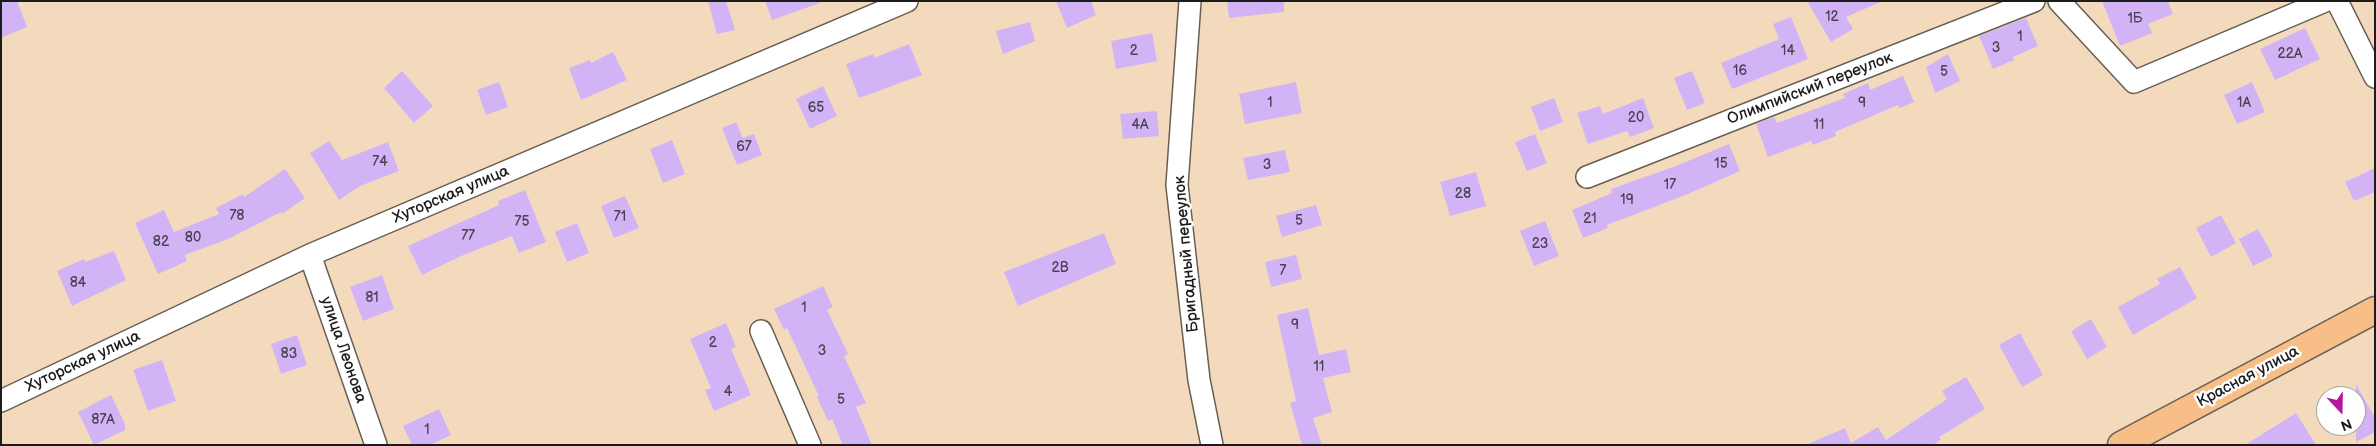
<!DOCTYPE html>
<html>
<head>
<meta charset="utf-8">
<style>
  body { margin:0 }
  #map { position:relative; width:2376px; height:446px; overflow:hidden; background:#f4dabd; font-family:"Balsamiq Sans",sans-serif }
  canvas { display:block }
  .frame { position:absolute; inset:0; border:2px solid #1c1c1c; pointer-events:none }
  .north { position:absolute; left:2316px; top:386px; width:50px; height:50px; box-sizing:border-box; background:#fff; border:1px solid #a4a4a4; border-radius:50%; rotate:159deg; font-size:14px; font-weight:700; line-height:20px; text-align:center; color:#1c1c1c }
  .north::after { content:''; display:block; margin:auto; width:18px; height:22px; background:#b5179e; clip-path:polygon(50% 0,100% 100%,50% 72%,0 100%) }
</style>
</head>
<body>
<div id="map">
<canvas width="2376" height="446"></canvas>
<div class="frame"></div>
<div class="north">N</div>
</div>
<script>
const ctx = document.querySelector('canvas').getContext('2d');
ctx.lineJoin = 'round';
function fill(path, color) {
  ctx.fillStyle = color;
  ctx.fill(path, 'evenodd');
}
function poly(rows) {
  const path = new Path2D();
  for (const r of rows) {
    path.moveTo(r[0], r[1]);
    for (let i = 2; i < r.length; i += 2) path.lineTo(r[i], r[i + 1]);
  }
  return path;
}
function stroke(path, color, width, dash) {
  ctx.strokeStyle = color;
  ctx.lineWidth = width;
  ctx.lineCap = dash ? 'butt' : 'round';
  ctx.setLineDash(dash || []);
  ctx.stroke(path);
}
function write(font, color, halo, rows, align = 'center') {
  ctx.font = font + ' "Balsamiq Sans",sans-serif';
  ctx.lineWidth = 5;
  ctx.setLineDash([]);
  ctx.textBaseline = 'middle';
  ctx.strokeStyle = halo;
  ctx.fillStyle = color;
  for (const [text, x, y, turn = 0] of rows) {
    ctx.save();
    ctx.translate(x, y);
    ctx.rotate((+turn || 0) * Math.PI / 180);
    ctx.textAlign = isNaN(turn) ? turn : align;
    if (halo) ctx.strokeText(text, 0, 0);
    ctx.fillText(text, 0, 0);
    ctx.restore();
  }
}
fill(poly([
  [1,1,17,1,27,27,1,38],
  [708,1,726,1,735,30,717,34],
  [765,1,819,1,820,3,772,20],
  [1056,1,1091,1,1096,15,1067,28],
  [1227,1,1284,1,1284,12,1229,18],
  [1807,1,1883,1,1846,17,1853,29,1831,42],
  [2102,1,2168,1,2173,14,2148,24,2152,33,2120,46],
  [1791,17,1808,59,1732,89,1721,63,1779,39,1773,24],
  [2026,18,2038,46,2013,57,2014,60,1993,69,1979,36],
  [1030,22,1035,41,1003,54,996,31],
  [2305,28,2320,59,2275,80,2260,49],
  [1152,33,1157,61,1116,69,1111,41],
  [909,44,922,75,859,98,846,64,873,54,874,58],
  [613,52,627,80,581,100,569,68,590,60,591,63],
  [1948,54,1960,81,1935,93,1926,67],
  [402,71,433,106,414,123,384,88],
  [1692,71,1705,103,1687,110,1674,78],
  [1903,76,1914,102,1900,108,1898,105,1835,132,1836,136,1813,145,1811,141,1768,157,1756,124,1774,117,1777,123,1845,98,1843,94,1868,83,1870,90],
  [499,82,508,107,486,115,477,90],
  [1296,82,1302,113,1245,124,1239,94],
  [2252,82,2265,112,2237,124,2224,95],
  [823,86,837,116,810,129,796,99],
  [1554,98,1563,122,1540,131,1531,107],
  [1643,98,1654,128,1630,137,1627,131,1588,144,1577,113,1600,106,1603,114],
  [1157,111,1159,136,1123,139,1120,114],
  [736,122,743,138,754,134,762,155,737,165,722,128],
  [1535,134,1547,163,1527,171,1515,142],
  [672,140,685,174,663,183,650,149],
  [329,141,342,160,388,142,399,171,360,186,339,200,310,153],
  [1729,144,1740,171,1688,194,1607,225,1608,228,1583,238,1572,210,1612,193,1611,189,1676,166],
  [1285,150,1290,172,1248,180,1243,158],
  [2375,168,2375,192,2354,201,2345,182],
  [285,169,305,198,282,214,281,212,228,239,185,255,187,261,158,274,135,223,164,210,174,232,219,214,216,208,243,194,244,197],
  [1476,172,1486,206,1450,216,1440,182],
  [525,190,546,242,519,253,512,236,461,256,422,275,408,246,499,205,498,201],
  [625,196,639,228,614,238,601,206],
  [1316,205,1322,225,1282,237,1276,216],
  [2221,215,2236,243,2211,257,2196,228],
  [1545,221,1559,256,1534,266,1520,231],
  [577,223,589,253,567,262,555,232],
  [2258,229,2273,256,2253,266,2239,239],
  [1104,233,1116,264,1018,306,1004,272],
  [114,251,126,280,72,306,57,271,84,259,85,262],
  [1296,255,1302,279,1271,287,1265,262],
  [2180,267,2197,298,2133,335,2118,307,2160,284,2157,279],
  [382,275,394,309,363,321,350,287],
  [823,286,833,307,827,310,848,354,844,356,866,403,856,407,872,445,843,445,832,419,828,421,817,397,819,396,787,328,784,330,774,309],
  [1308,308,1319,355,1346,349,1351,372,1323,378,1332,412,1313,418,1322,445,1302,445,1290,403,1296,401,1277,315],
  [2091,319,2107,347,2087,359,2071,331],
  [726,323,736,347,731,349,751,395,714,411,705,390,711,388,690,339],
  [2020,333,2043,375,2022,387,1999,345],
  [297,335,307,365,281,374,271,344],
  [162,360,176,401,148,411,133,370],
  [1966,377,1985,409,1939,437,1941,439,1933,445,1806,445,1845,428,1851,443,1878,427,1886,440,1947,399,1942,391],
  [2356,384,2375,418,2375,432,2356,442],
  [111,395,125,424,125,430,94,445,78,412],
  [439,409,451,435,430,445,412,445,403,426],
  [2296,413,2316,445,2245,445]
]), '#d2b4f6');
const minor = poly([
  [1190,1,1177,185,1199,380,1212,445],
  [2059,1,2134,82,2325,1],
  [2337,1,2375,77],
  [1587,177,2034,1],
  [310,255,376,445],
  [761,331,810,445],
  [1,401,310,255,907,1]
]);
const major = poly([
  [2121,445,2375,310]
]);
stroke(minor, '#685e54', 24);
stroke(major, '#685e54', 29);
stroke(minor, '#fff', 21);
stroke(major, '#f7be88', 26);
write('14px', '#4a4252', null, [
  ["12",1832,17],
  ["1Б",2135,19],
  ["1",2020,37],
  ["3",1996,48],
  ["2",1134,51],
  ["14",1788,51],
  ["22А",2290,54],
  ["16",1740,71],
  ["5",1944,72],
  ["1",1270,103],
  ["9",1862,103],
  ["1А",2244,103],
  ["65",816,108],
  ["20",1636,118],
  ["4А",1140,125],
  ["11",1819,125],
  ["67",744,147],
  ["74",380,162],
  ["15",1721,164],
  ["3",1267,165],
  ["17",1670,185],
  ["28",1463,194],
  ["19",1627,200],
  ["78",237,216],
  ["71",620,217],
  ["21",1590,219],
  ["5",1299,221],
  ["75",522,222],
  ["77",468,236],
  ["80",193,238],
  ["82",161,242],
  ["23",1540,244],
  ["2В",1060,268],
  ["7",1283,271],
  ["84",78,283],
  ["81",372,298],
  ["1",804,308],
  ["9",1295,325],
  ["2",713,343],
  ["3",822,351],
  ["83",289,354],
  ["11",1319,367],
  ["4",728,392],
  ["5",841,400],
  ["87А",103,420],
  ["1",427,430]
]);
write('16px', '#1c1c1c', '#fff', [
  ["Олимпийский переулок",1810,89,-21],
  ["Хуторская улица",451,195,-23],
  ["Бригадный переулок",1187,254,-95],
  ["улица Леонова",343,350,71],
  ["Хуторская улица",83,362,-25],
  ["Красная улица",2248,377,-28]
]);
</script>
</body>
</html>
